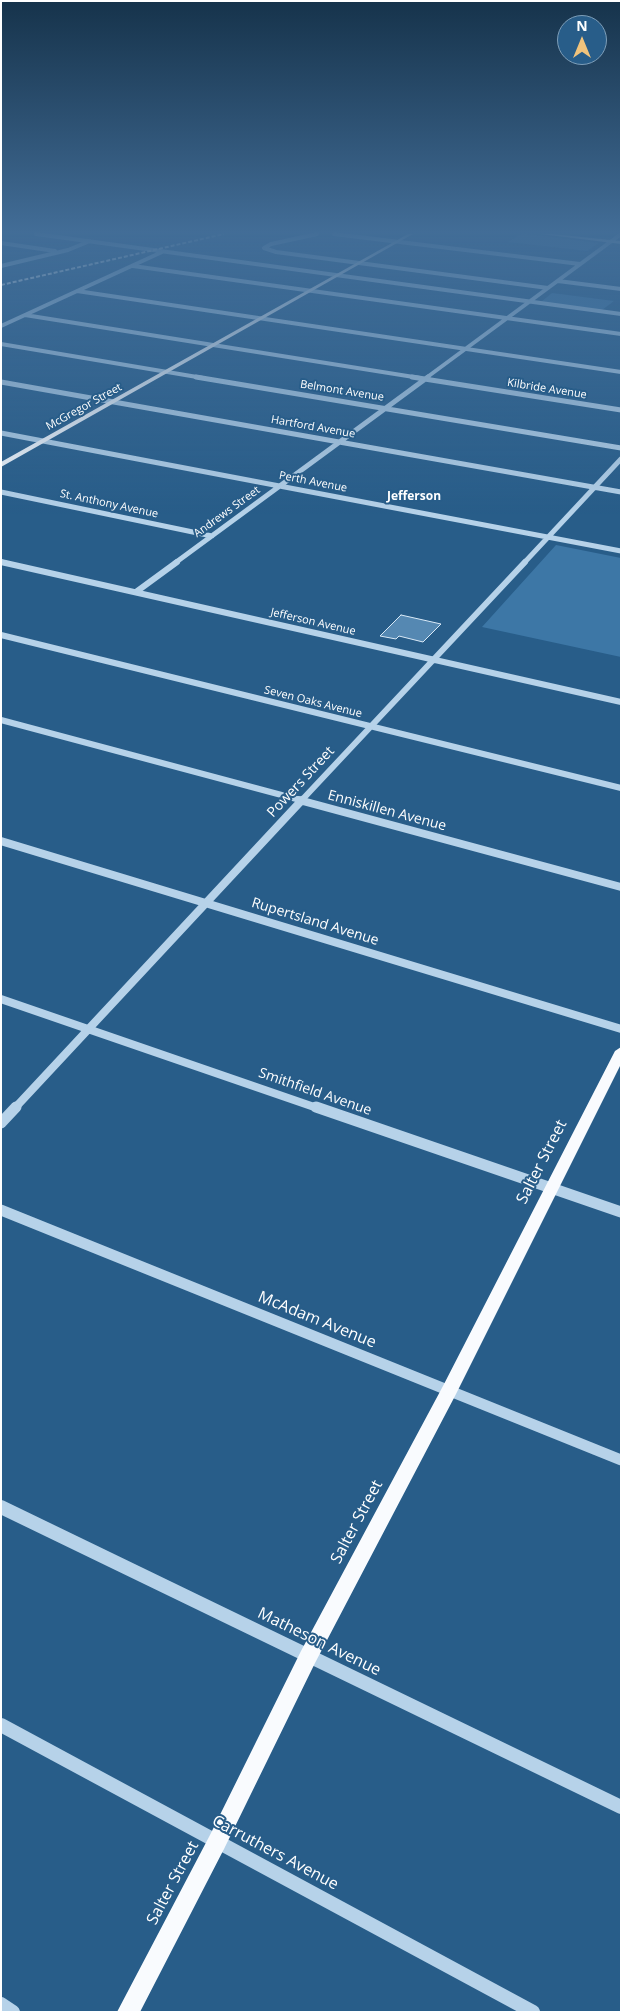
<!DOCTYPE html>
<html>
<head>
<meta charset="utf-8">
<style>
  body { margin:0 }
  #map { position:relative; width:622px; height:2013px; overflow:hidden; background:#285d89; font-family:"Open Sans",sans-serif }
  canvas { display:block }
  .frame { position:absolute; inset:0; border:2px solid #fff; pointer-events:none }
  .north { position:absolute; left:557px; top:15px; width:50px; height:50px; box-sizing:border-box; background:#285d89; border:1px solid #7e9eb8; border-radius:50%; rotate:0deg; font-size:14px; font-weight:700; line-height:20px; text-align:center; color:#fff }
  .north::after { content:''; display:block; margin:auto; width:18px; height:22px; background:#f0c37c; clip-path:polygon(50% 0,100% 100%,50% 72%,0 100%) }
</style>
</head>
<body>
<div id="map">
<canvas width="622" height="2013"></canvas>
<div class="frame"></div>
<div class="north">N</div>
</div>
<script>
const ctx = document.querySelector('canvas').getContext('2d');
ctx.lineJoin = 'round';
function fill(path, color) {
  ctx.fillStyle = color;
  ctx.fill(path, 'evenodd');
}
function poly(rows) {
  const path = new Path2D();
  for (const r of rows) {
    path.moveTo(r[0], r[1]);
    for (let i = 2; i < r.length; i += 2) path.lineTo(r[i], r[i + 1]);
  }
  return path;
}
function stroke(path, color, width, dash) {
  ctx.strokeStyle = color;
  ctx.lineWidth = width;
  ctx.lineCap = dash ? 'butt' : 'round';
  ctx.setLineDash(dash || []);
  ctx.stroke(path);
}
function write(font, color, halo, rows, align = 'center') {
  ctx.font = font + ' "Open Sans",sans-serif';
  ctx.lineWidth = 4;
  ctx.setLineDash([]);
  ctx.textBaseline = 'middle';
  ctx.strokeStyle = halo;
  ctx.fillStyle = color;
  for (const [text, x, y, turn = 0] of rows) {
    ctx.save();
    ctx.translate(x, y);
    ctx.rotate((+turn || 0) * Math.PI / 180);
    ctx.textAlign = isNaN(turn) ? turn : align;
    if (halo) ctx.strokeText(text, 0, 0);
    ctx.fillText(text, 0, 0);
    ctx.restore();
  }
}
fill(poly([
  [521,234,526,234,599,243,587,251,508,242],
  [552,293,614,301,602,310,541,302],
  [556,545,621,558,621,657,482,627]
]), '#3d77a6');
const building = poly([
  [401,615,441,624,423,642,399,636,396,639,380,636,401,615]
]);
fill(building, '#5588b2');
stroke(building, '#daeaf7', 1);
stroke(poly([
  [36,234,621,314],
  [317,234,271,244,264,248,276,252,548,288],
  [334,234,580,264],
  [1,243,55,251],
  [1,266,68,250,90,241],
  [133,266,621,334],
  [558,281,621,289],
  [77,291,621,372],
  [25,315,420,378],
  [1,326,162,252],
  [1,344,203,378],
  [426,378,621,234]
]), '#b6d2e9', 4);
stroke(poly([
  [196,377,621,448],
  [412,377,621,410],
  [1,382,621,492],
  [1,433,621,551],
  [1,492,212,536],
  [1,562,6,563],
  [175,563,428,377],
  [524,563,621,459]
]), '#b6d2e9', 5);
stroke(poly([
  [1,562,621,702],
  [136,592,177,562],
  [1,635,621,788],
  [1,720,304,801],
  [301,801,525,562]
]), '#b6d2e9', 6);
stroke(poly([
  [299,800,621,887],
  [1,841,621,1029],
  [1,999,320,1109],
  [14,1109,302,800]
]), '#b6d2e9', 8);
stroke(poly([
  [316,1107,621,1212],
  [1,1123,16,1107],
  [1,1210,621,1460]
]), '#b6d2e9', 11);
stroke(poly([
  [1,1507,621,1807],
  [1,1725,533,2012],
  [1,2004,13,2012]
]), '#b6d2e9', 14);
fill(poly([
  [408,234,413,234,1,467,1,462,408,234],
  [541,234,552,234,621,241,621,244,541,234],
  [621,1047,621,1064,455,1396,315,1663,224,1849,140,2012,117,2012,210,1835,301,1651,443,1386,615,1051,621,1047]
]), '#f9fbfe');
stroke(poly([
  [1,285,224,234]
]), '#fff', 2, [4, 2]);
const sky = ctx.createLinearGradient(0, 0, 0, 515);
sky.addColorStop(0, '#16334b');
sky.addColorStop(0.45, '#426d97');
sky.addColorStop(1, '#426d9700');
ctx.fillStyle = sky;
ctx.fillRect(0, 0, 622, 515);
write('11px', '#fff', '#285d89', [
  ["Kilbride Avenue",547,389,9],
  ["Belmont Avenue",342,391,9],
  ["McGregor Street",84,407,-29],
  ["Hartford Avenue",313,427,10],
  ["Perth Avenue",313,482,11],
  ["St. Anthony Avenue",109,504,12],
  ["Andrews Street",227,512,-36],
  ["Jefferson Avenue",313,622,13],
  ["Seven Oaks Avenue",313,702,14]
]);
write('bold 12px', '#fff', '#285d89', [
  ["Jefferson",414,497]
]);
write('14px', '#fff', '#285d89', [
  ["Powers Street",301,782,-47],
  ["Enniskillen Avenue",387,811,15],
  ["Rupertsland Avenue",315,922,17],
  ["Smithfield Avenue",315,1092,19]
]);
write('16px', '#fff', '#285d89', [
  ["Salter Street",542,1162,-63],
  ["McAdam Avenue",317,1320,22],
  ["Salter Street",357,1522,-62],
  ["Matheson Avenue",319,1642,26],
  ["Carruthers Avenue",275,1853,28],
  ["Salter Street",173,1883,-62]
]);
</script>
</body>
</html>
